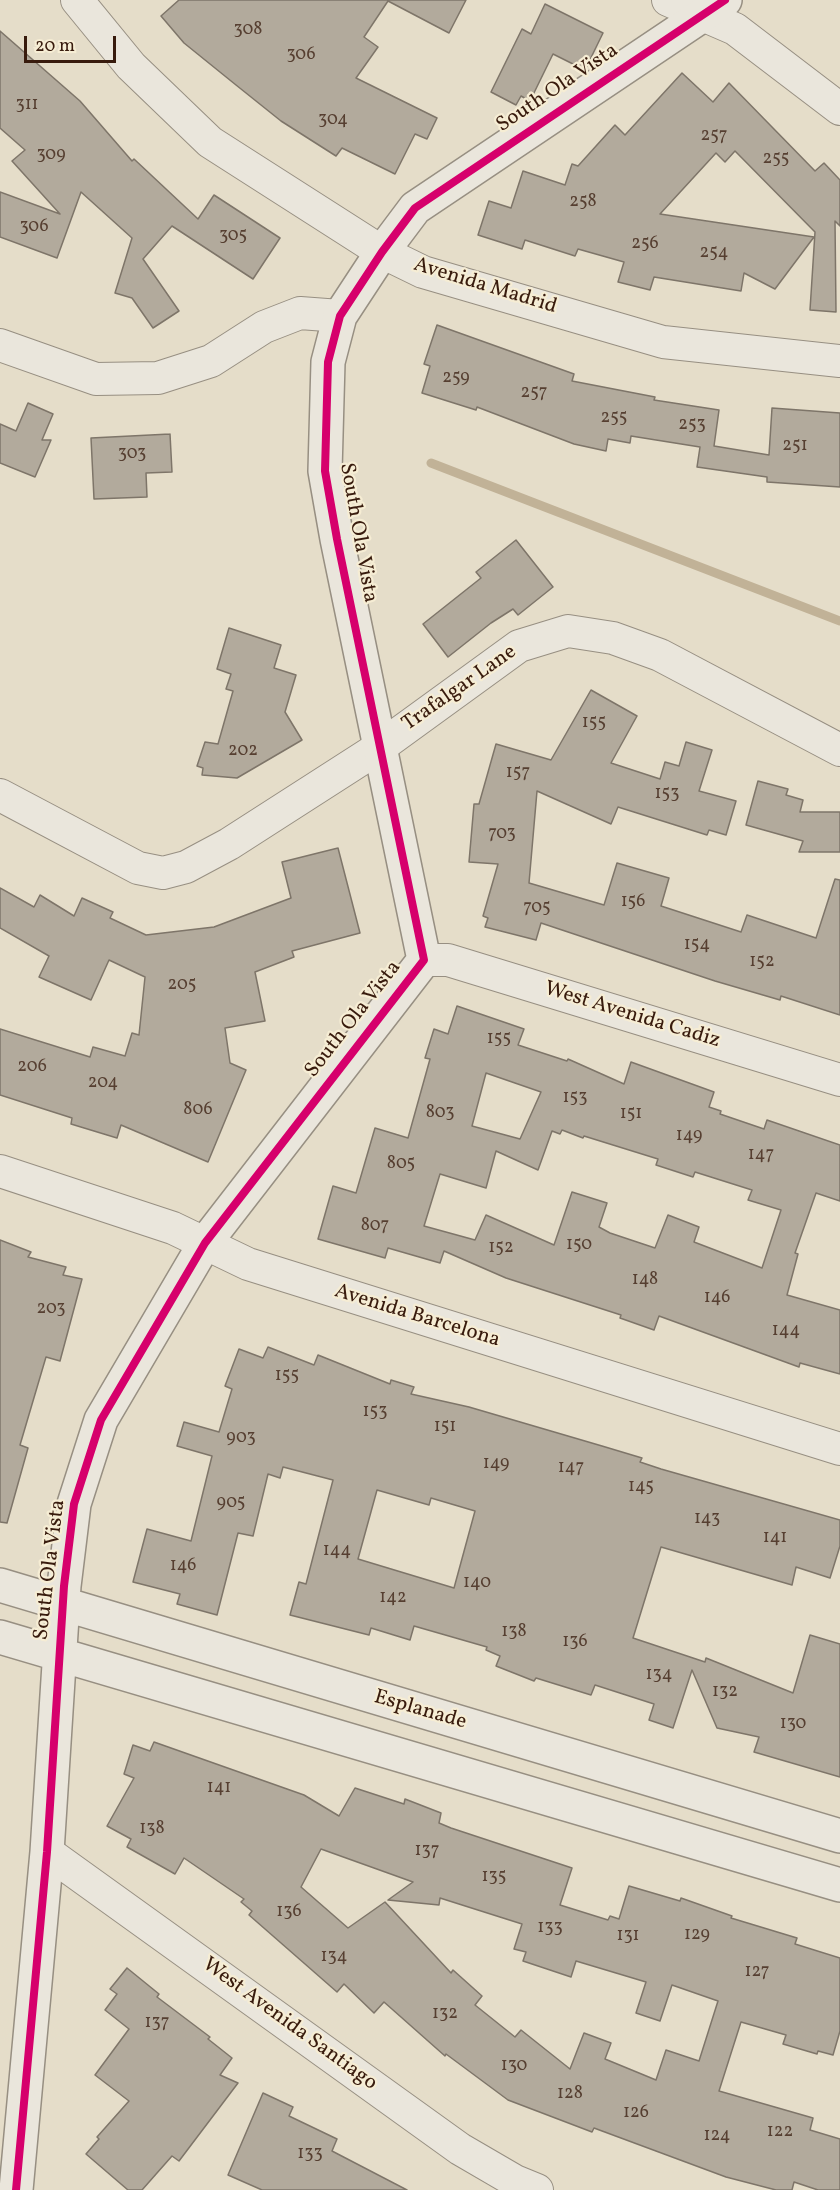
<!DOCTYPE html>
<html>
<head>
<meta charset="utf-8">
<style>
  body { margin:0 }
  #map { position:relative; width:840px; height:2190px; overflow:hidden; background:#e5ddc9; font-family:Vollkorn,serif }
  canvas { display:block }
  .scale { position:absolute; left:24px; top:36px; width:92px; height:27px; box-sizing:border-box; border:3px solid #381b0d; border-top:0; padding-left:8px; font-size:18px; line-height:21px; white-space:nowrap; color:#381b0d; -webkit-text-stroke:4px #f6edd4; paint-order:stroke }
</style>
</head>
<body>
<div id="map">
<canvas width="840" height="2190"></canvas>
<div class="scale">20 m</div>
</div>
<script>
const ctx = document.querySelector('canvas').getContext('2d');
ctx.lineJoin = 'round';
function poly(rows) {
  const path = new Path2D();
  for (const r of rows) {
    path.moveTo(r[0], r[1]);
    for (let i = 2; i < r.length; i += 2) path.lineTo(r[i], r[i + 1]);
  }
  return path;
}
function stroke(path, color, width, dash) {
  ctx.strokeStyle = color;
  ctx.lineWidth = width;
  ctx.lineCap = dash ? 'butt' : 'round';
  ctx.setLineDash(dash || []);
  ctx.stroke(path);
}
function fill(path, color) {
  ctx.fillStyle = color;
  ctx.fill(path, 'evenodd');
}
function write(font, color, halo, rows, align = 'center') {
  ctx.font = font + ' Vollkorn,serif';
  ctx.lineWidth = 4.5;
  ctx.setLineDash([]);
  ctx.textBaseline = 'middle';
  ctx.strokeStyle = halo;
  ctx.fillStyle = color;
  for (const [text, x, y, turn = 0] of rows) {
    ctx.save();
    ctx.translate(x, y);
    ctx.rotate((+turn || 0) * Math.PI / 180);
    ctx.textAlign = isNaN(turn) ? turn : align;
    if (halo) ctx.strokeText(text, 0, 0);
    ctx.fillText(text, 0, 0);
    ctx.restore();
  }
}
stroke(poly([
  [431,463,840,621]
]), '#c1b297', 9);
const building = poly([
  [179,0,466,0,449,33,388,1,364,37,378,47,356,78,437,118,427,139,415,134,395,174,342,148,336,156,281,121,236,85,184,43,161,16,179,0],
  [545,4,603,33,585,70,553,54,530,101,521,96,516,105,491,92,522,29,531,34,545,4],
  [0,31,80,101,132,161,134,159,198,219,214,195,280,238,253,279,172,226,143,259,179,311,153,328,132,298,115,293,132,238,81,192,57,258,0,237,0,192,60,214,12,161,25,150,0,128,0,31],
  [682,73,713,102,729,83,815,171,824,163,840,180,840,226,835,221,836,312,810,310,815,232,735,151,725,162,716,153,660,214,814,237,775,289,744,273,741,291,654,277,650,290,618,282,624,262,578,249,575,256,525,240,522,249,478,235,489,201,511,208,523,171,565,185,572,164,578,166,615,125,625,135,682,73],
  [437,325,574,374,572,381,655,397,654,400,719,410,714,446,769,455,772,408,840,413,840,487,767,482,767,477,697,467,700,447,631,436,630,443,608,439,606,451,574,444,477,407,476,410,422,393,430,366,424,364,437,325],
  [28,403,53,414,42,440,51,440,35,477,0,463,0,424,16,431,28,403],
  [170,434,172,472,146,473,147,497,94,499,91,438,170,434],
  [516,540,553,587,518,615,513,609,491,623,448,657,423,624,481,578,476,572,516,540],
  [229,628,281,645,274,668,296,675,285,712,302,740,237,778,202,775,203,768,197,766,205,742,218,744,233,691,226,689,231,674,217,669,229,628],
  [591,690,637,716,611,763,660,779,665,762,679,766,686,742,712,750,699,791,736,801,726,835,709,830,707,835,618,807,611,824,537,791,529,883,604,905,617,863,669,878,661,906,741,932,747,915,816,938,835,879,840,880,840,1015,781,996,780,1000,715,981,541,923,536,940,485,927,488,918,483,916,498,864,469,862,474,804,479,804,496,744,551,760,591,690],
  [758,781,788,789,786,795,803,800,800,812,840,812,840,852,799,852,803,841,746,825,758,781],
  [338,848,360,933,292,951,294,957,255,972,265,1021,225,1028,230,1063,246,1070,208,1162,121,1125,117,1138,71,1124,72,1118,0,1095,0,1029,90,1057,93,1047,125,1056,132,1033,139,1035,145,977,109,960,91,1000,39,977,49,956,0,928,0,888,34,907,40,895,74,916,82,898,113,912,110,918,146,935,214,927,291,898,282,862,338,848],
  [457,1006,524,1029,518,1045,567,1061,568,1059,624,1084,631,1062,714,1092,709,1107,721,1111,720,1114,764,1129,767,1120,840,1145,840,1201,816,1193,795,1253,798,1254,787,1295,840,1310,840,1374,800,1363,799,1367,659,1316,654,1330,620,1318,621,1315,506,1278,444,1251,440,1263,388,1248,385,1258,318,1239,333,1186,356,1193,375,1128,408,1138,430,1059,425,1058,434,1029,448,1034,457,1006],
  [486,1073,541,1092,520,1139,472,1126,486,1073],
  [562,1130,583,1138,584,1136,658,1159,656,1165,693,1177,695,1172,752,1190,748,1200,781,1210,762,1268,694,1242,699,1227,668,1215,655,1248,610,1233,599,1227,607,1203,572,1192,554,1245,486,1215,475,1240,424,1226,440,1174,486,1188,496,1151,538,1170,552,1131,560,1134,562,1130],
  [0,1240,31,1252,28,1257,66,1267,63,1275,82,1279,60,1361,46,1357,20,1445,28,1448,7,1523,0,1522,0,1240],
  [268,1347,314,1365,318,1355,390,1384,391,1380,414,1387,411,1394,469,1407,602,1446,642,1458,640,1462,661,1469,840,1520,840,1546,830,1578,796,1567,792,1585,661,1547,633,1638,705,1662,706,1658,793,1693,810,1635,840,1644,840,1777,754,1752,759,1737,717,1728,692,1670,673,1728,649,1720,654,1704,595,1685,591,1695,536,1678,534,1681,496,1666,500,1656,486,1650,487,1647,414,1626,410,1640,371,1628,369,1635,290,1615,299,1582,306,1584,333,1480,283,1467,280,1478,268,1474,253,1536,238,1533,217,1615,177,1604,180,1594,133,1582,147,1529,191,1541,212,1456,177,1446,184,1422,219,1432,232,1389,225,1386,239,1349,263,1358,268,1347],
  [377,1490,429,1505,431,1498,475,1511,454,1588,358,1559,377,1490],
  [154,1742,304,1795,339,1816,355,1788,404,1804,405,1799,441,1813,439,1823,451,1828,572,1868,560,1905,608,1920,610,1916,619,1919,629,1886,680,1901,681,1898,732,1916,731,1918,797,1938,795,1944,840,1958,840,2031,833,2055,818,2051,817,2054,783,2044,786,2035,741,2022,719,2091,813,2118,810,2130,840,2139,840,2190,818,2190,794,2182,792,2190,776,2190,726,2177,594,2128,592,2132,508,2100,446,2054,445,2056,384,2002,374,2013,344,1984,337,1992,249,1915,252,1911,241,1902,244,1899,184,1858,175,1874,127,1847,131,1839,107,1826,134,1778,124,1774,133,1745,150,1751,154,1742],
  [321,1849,413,1882,388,1900,439,1905,440,1898,522,1924,514,1949,526,1952,523,1961,571,1977,576,1961,646,1982,636,2013,660,2021,672,1985,718,2001,699,2061,666,2050,656,2080,605,2059,611,2043,584,2033,570,2069,521,2030,515,2037,475,2005,482,1996,453,1970,451,1973,385,1902,348,1928,301,1887,321,1849],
  [127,1968,159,1994,157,1997,210,2037,208,2039,232,2058,220,2075,238,2083,179,2161,172,2156,142,2190,128,2190,86,2154,99,2139,97,2137,129,2101,95,2075,129,2029,105,2010,117,1994,110,1989,127,1968],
  [263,2093,293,2107,289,2116,337,2139,332,2151,407,2190,262,2190,228,2175,263,2093]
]);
fill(building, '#b2aa9c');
stroke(building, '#7e7569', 1.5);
const minor = poly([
  [77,0,131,66,210,142,382,252,423,272,663,342,840,361],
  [668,0,735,29,840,109],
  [0,345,96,379,158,378,211,361,264,327,300,313,340,316],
  [0,795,138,868,163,873,186,867,229,844,380,747,519,646,568,631,613,638,660,655,840,750],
  [424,960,448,960,840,1080],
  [0,1171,173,1228,248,1264,840,1449],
  [47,1852,460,2149,515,2181,537,2190]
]);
const tertiary = poly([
  [0,1585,840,1836],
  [0,1637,840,1885],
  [16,2190,47,1852,64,1586,74,1504,101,1420,205,1243,424,960,337,539,325,471,328,362,340,316,382,252,415,208,725,0]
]);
stroke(minor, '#978f82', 34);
stroke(tertiary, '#978f82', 36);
stroke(minor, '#eae6dc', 32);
stroke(tertiary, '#eae6dc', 33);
stroke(poly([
  [16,2190,47,1852,64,1586,74,1504,101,1420,205,1243,424,960,337,539,325,471,328,362,340,316,382,252,415,208,725,0]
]), '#d6006c', 8);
write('18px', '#563f31', null, [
  ["308",248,31],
  ["306",301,56],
  ["311",27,106],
  ["304",333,121],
  ["257",714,137],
  ["309",51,156],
  ["255",776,160],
  ["258",583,203],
  ["306",34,228],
  ["305",233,237],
  ["256",645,245],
  ["254",714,254],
  ["259",456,379],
  ["257",534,394],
  ["255",614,419],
  ["253",692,426],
  ["251",795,447],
  ["303",132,455],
  ["155",594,724],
  ["202",243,752],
  ["157",518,774],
  ["153",667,795],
  ["703",502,835],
  ["156",633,903],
  ["705",537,909],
  ["154",697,946],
  ["152",762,963],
  ["205",182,986],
  ["155",499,1040],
  ["206",32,1068],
  ["204",103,1084],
  ["153",575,1099],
  ["806",198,1111],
  ["803",440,1114],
  ["151",631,1115],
  ["149",689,1137],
  ["147",761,1156],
  ["805",401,1165],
  ["807",375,1227],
  ["150",579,1246],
  ["152",501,1249],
  ["148",645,1281],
  ["146",717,1299],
  ["203",51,1310],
  ["144",786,1332],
  ["155",287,1377],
  ["153",375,1413],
  ["151",445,1428],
  ["903",241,1439],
  ["149",496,1465],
  ["147",571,1469],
  ["145",641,1488],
  ["905",231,1504],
  ["143",707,1520],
  ["141",775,1539],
  ["144",337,1552],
  ["146",183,1567],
  ["140",477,1584],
  ["142",393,1599],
  ["138",514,1633],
  ["136",575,1643],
  ["134",659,1676],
  ["132",725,1693],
  ["130",793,1725],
  ["141",219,1789],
  ["138",152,1830],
  ["137",427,1852],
  ["135",494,1878],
  ["136",289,1913],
  ["133",550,1929],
  ["129",697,1936],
  ["131",628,1937],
  ["134",334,1958],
  ["127",757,1973],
  ["132",445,2015],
  ["137",157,2024],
  ["130",514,2067],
  ["128",570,2095],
  ["126",636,2114],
  ["122",780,2133],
  ["124",717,2137],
  ["133",310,2155]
]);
write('21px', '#381b0d', '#f6edd4', [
  ["South Ola Vista",558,89,-34],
  ["Avenida Madrid",485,287,17],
  ["South Ola Vista",357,533,80],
  ["Trafalgar Lane",460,689,-35],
  ["West Avenida Cadiz",632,1016,17],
  ["South Ola Vista",354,1020,-52],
  ["Avenida Barcelona",417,1317,17],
  ["South Ola Vista",51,1570,-83],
  ["Esplanade",420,1711,16],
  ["West Avenida Santiago",289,2025,36]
]);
</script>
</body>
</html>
